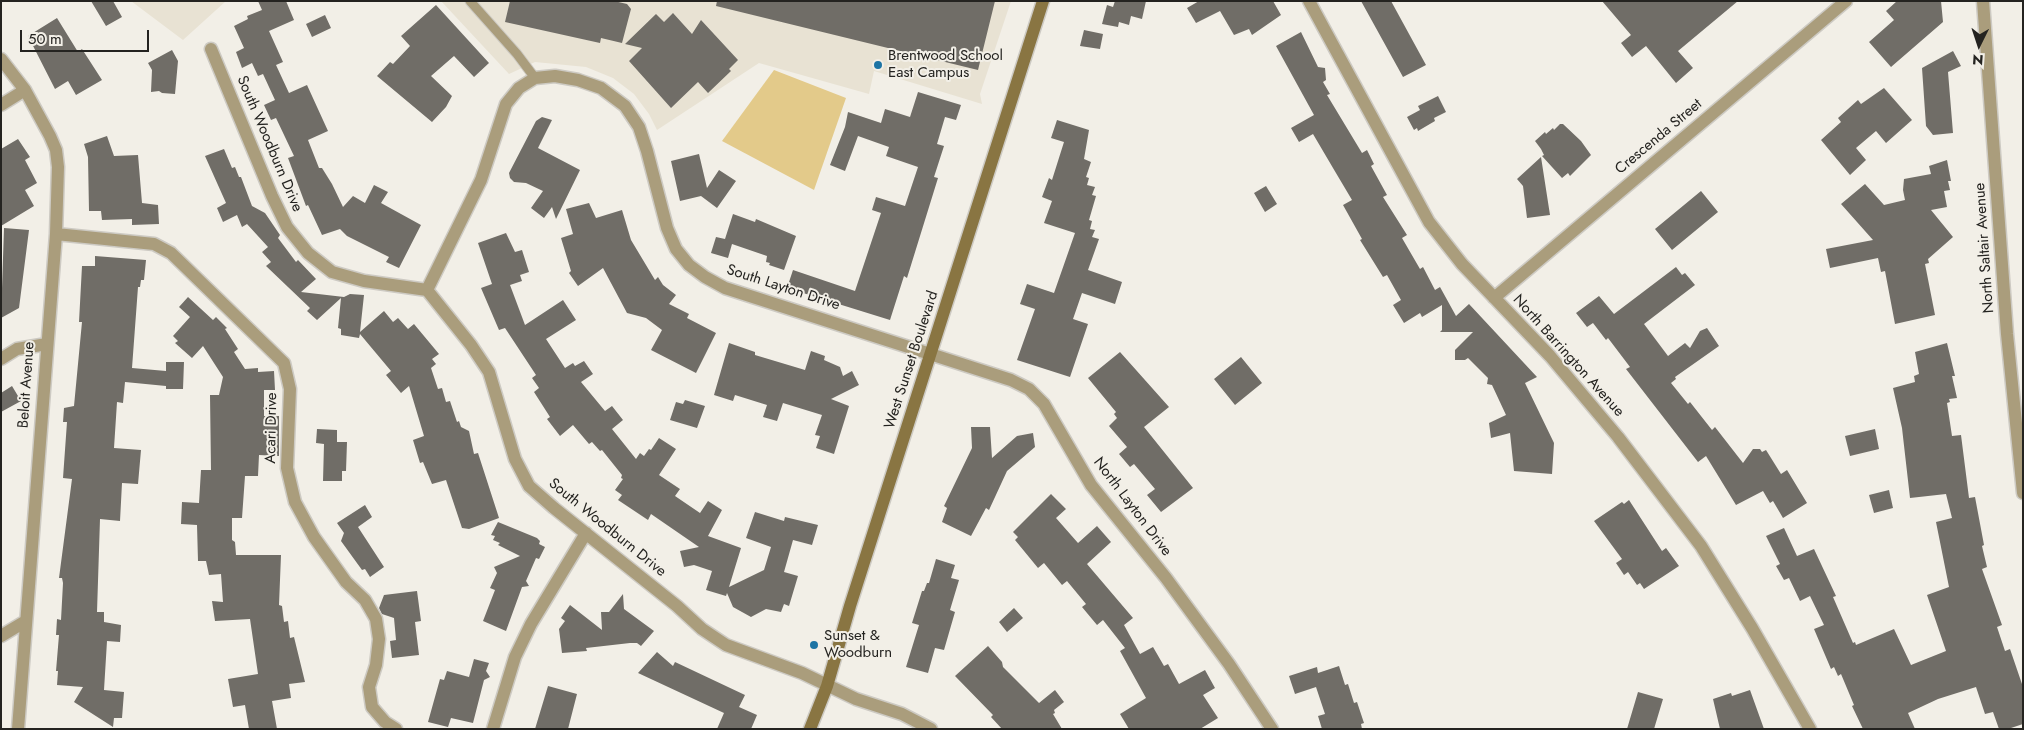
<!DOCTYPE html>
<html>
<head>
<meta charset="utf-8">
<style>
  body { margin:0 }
  #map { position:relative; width:2024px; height:730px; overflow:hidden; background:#f2efe7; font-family:Jost,sans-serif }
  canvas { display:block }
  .frame { position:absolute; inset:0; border:2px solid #242320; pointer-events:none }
  .north { position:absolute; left:1954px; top:20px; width:50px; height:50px; -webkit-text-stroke:4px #f2efe7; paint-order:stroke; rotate:184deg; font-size:14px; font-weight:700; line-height:20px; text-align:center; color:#242320 }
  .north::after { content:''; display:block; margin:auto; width:18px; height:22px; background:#242320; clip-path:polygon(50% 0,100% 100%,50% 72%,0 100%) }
  .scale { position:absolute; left:20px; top:30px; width:129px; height:22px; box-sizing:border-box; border:2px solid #242320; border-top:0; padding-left:6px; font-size:15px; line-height:18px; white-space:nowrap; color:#242320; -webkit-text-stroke:4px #f2efe7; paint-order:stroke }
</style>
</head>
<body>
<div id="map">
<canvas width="2024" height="730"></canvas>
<div class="frame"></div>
<div class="north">N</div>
<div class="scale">50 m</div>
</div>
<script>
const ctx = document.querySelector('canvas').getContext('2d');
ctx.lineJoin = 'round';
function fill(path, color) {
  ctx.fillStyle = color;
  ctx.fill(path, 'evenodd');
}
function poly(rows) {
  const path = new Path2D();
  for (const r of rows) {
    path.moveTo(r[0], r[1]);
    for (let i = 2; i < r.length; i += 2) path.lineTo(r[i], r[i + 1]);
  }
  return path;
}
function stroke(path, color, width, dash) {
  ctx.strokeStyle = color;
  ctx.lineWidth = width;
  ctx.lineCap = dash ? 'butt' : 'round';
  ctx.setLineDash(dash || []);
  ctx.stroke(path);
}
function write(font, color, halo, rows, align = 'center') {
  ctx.font = font + ' Jost,sans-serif';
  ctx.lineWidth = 4;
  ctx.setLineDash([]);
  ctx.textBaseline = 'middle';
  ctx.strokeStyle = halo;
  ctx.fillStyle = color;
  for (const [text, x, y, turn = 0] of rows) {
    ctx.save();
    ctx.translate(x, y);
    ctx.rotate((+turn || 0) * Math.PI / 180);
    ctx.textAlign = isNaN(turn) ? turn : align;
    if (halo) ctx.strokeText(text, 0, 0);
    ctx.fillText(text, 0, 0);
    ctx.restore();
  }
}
fill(poly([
  [131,1,226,1,183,40],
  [441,1,1011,1,980,94,982,104,874,71,869,94,759,63,657,130,649,114,634,94,613,78,586,67,535,62,509,74]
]), '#e8e2d3');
fill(poly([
  [774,70,846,98,814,190,722,141]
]), '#e3ca8a');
fill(poly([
  [91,1,113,1,122,17,106,26],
  [258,1,286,1,294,20,269,31,283,62,276,65,289,93,307,85,328,131,308,140,319,168,322,168,332,184,343,207,353,196,365,203,374,185,388,192,381,203,421,225,399,268,386,262,389,257,347,236,340,229,322,235,308,205,306,206,288,158,294,156,276,118,271,120,264,105,275,100,263,74,258,76,252,63,242,68,236,52,244,48,234,26,248,19,247,16,262,10],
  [510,1,614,1,627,4,631,9,622,43,601,38,600,43,505,22],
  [717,1,995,1,978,70,716,6],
  [1115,1,1146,1,1142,19,1131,16,1129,25,1119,22,1118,27,1102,24,1107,5,1113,7],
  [1199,1,1273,1,1281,15,1252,35,1249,29,1234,35,1220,11,1196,23,1187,8],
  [1361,1,1391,1,1426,65,1403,77],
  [1602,1,1738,1,1678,51,1693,68,1676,83,1646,46,1632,57,1621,43,1631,35],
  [1897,1,1941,1,1943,22,1891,67,1869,42,1894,20,1886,11],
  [436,5,489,63,474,77,454,56,431,76,452,96,446,107,432,122,377,76,390,62,393,64,410,46,401,36],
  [673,13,692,34,701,20,738,60,729,69,731,71,708,93,698,82,671,108,629,61,642,48,625,44,656,14,664,22],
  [325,15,331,28,312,37,306,24],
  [57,18,78,52,82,49,102,80,76,95,68,81,55,89,28,36],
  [1084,30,1103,34,1100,49,1080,46],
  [1301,32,1318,67,1325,68,1326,80,1323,82,1330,94,1327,95,1362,153,1367,150,1374,164,1371,166,1387,195,1383,197,1407,235,1402,238,1420,269,1423,267,1435,290,1440,287,1456,316,1469,304,1537,377,1525,383,1554,443,1552,474,1514,471,1510,433,1491,438,1489,423,1506,415,1492,385,1487,384,1488,378,1468,358,1465,360,1455,360,1455,350,1473,332,1440,332,1442,330,1442,305,1422,317,1420,313,1404,323,1393,305,1401,300,1387,275,1383,277,1360,240,1362,239,1343,205,1352,200,1333,168,1313,134,1299,142,1291,128,1314,115,1276,46],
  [172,50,178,61,175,94,162,93,159,91,151,92,152,70,148,63],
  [1953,51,1961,66,1948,72,1953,133,1933,135,1926,126,1922,68],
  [1884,88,1912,120,1886,143,1876,131,1856,148,1866,160,1850,175,1821,140,1841,122,1838,118,1858,100,1861,104],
  [918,92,961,105,956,120,945,117,937,144,944,146,934,177,938,178,907,278,904,276,890,320,787,288,793,270,855,291,881,213,872,210,876,197,905,206,918,167,886,156,889,147,858,136,845,171,830,165,845,127,848,112,881,123,885,109,910,117],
  [1438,96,1446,112,1434,118,1435,121,1418,131,1417,128,1414,130,1407,117,1420,110,1418,106],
  [542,117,552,120,538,148,580,170,556,219,552,207,544,218,531,208,543,191,526,183,514,182,510,178,509,173,536,121],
  [1057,120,1089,130,1084,159,1091,162,1086,177,1089,178,1087,185,1095,187,1092,195,1096,196,1089,220,1092,221,1090,229,1095,230,1092,237,1099,239,1088,270,1122,282,1115,304,1082,293,1073,319,1088,324,1070,377,1017,360,1035,309,1020,304,1027,284,1054,293,1075,233,1044,223,1052,201,1042,197,1049,178,1052,180,1064,142,1051,138],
  [1560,124,1563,124,1581,141,1591,155,1570,176,1568,173,1562,178,1542,156,1544,155,1541,149,1535,141,1545,132,1546,134,1553,128,1554,130],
  [107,136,114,156,138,155,142,203,158,205,159,224,132,225,132,219,102,220,101,211,89,211,88,157,84,144],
  [18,139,30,157,25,160,37,183,25,190,34,206,1,226,1,149],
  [224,149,232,168,235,167,239,177,241,177,252,206,265,213,280,235,278,238,296,262,298,260,316,279,301,292,344,297,350,294,364,295,360,332,384,311,393,322,398,318,408,329,414,324,439,354,432,359,436,364,431,368,438,389,442,388,446,402,450,401,457,422,459,421,461,427,469,431,474,454,478,453,499,518,469,529,462,528,446,480,432,484,423,462,420,463,413,440,424,436,409,386,401,393,386,375,391,371,360,334,359,338,341,335,341,329,338,328,341,298,317,320,307,311,310,308,266,266,271,262,262,252,268,247,247,224,242,227,237,215,223,222,217,208,226,203,205,156],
  [699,154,707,188,719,170,736,181,717,208,701,196,680,201,671,161],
  [1541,157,1550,215,1527,218,1523,186,1517,179],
  [1947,160,1951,181,1948,181,1950,190,1944,191,1947,207,1931,210,1953,237,1928,259,1929,263,1925,264,1935,315,1895,324,1885,271,1881,272,1878,258,1830,268,1826,249,1873,240,1841,204,1865,184,1884,205,1905,200,1903,190,1904,179,1931,174,1929,166],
  [1266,186,1277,204,1265,212,1254,193],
  [1701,191,1718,212,1672,250,1655,229],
  [589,203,596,218,622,210,631,240,655,280,658,277,663,285,676,295,669,304,689,314,687,318,716,333,696,373,651,350,662,330,646,318,627,313,603,268,578,286,569,273,571,271,561,238,573,234,566,209],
  [733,214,755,222,756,219,796,236,784,270,769,265,770,263,766,262,767,256,732,244,728,258,711,253,716,237,725,239],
  [4,228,29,230,19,308,1,318],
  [506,233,515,252,522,250,529,272,520,275,522,281,510,285,525,325,563,300,576,320,546,339,565,368,573,363,575,366,584,361,593,374,581,382,605,411,612,406,623,420,612,429,636,459,640,453,644,456,649,449,651,450,659,438,676,449,659,475,680,489,675,496,700,513,708,501,722,510,708,536,741,548,729,587,764,570,771,547,746,538,755,512,784,521,785,517,818,525,812,545,793,540,784,572,798,576,789,606,784,604,781,612,766,609,751,617,733,607,727,593,726,596,706,590,712,571,694,565,684,567,680,551,699,547,651,514,648,520,618,500,622,495,615,490,623,479,621,478,622,475,602,450,600,451,592,442,589,444,573,425,560,436,547,419,550,417,534,392,539,388,532,378,536,375,505,328,499,330,481,288,492,284,478,243],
  [95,256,146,260,144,280,141,280,140,287,138,287,132,368,166,371,166,362,184,362,183,389,166,389,166,386,125,382,123,403,117,402,114,448,141,450,138,484,122,483,120,521,100,519,97,612,104,612,104,622,121,625,120,642,107,641,104,690,124,692,122,718,114,718,113,727,74,702,83,687,57,685,58,671,56,671,59,635,56,635,57,619,61,620,63,583,62,578,59,578,72,479,63,478,67,422,63,422,64,408,74,406,82,322,79,322,82,266,95,266],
  [1676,267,1682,275,1685,273,1695,285,1644,324,1668,356,1685,343,1690,348,1700,331,1707,328,1719,346,1675,377,1676,379,1671,383,1688,404,1690,402,1712,430,1715,427,1743,463,1753,449,1760,449,1762,452,1766,450,1781,474,1787,470,1807,503,1783,518,1773,501,1770,503,1763,491,1736,505,1706,456,1698,462,1626,369,1630,367,1608,338,1606,340,1593,323,1587,327,1576,313,1599,296,1614,314],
  [188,297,213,320,216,317,227,328,225,329,238,349,234,352,245,369,258,368,258,372,274,371,275,390,264,390,264,416,279,416,279,456,259,455,258,476,245,476,242,518,232,518,232,540,235,542,236,555,281,555,279,605,282,606,284,622,288,621,290,638,294,637,305,682,289,684,291,698,272,701,277,729,249,729,245,705,233,707,228,679,258,674,250,619,215,621,212,601,223,602,221,574,209,575,206,561,198,561,197,525,181,524,182,502,199,503,201,470,211,470,210,395,219,395,223,377,203,346,192,358,175,343,178,341,173,336,190,317,179,307],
  [729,343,755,352,755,355,805,370,811,351,825,356,824,360,840,367,843,376,852,371,859,385,831,399,849,406,834,454,816,448,820,436,815,435,822,415,783,403,777,421,763,417,767,405,735,395,733,401,714,395],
  [1947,343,1955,376,1952,376,1957,398,1949,399,1950,402,1947,403,1952,436,1961,435,1969,498,1975,497,1984,545,1982,546,1987,567,1982,569,2002,625,1997,627,2005,651,2010,649,2023,687,2023,724,2008,729,1999,729,1993,712,1985,714,1976,687,1938,699,1908,713,1915,729,1863,729,1852,706,1854,705,1841,674,1838,676,1834,667,1831,669,1814,629,1824,625,1810,596,1800,601,1789,578,1784,580,1776,566,1780,564,1766,536,1784,528,1797,556,1814,549,1836,596,1833,597,1853,643,1855,642,1856,645,1894,629,1911,665,1946,651,1927,595,1949,587,1936,522,1952,518,1946,494,1910,498,1902,428,1893,388,1915,382,1914,376,1919,374,1915,352],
  [1120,352,1169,407,1144,427,1193,488,1161,512,1147,495,1155,489,1134,464,1130,467,1119,454,1127,447,1109,426,1117,418,1114,414,1116,412,1088,378],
  [1241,357,1262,383,1235,405,1214,379],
  [12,386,21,401,1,412,1,393],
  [685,400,705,406,697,428,670,420,676,402,683,404],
  [971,427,990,427,992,458,1017,436,1033,433,1035,447,1007,471,989,510,986,508,971,536,942,522,947,508,944,506,972,448],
  [317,429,337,430,337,442,347,442,346,471,342,471,342,481,323,481,324,444,316,443],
  [1875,429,1879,449,1850,456,1845,436],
  [1889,490,1893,508,1874,513,1869,495],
  [1051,494,1066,509,1056,518,1078,543,1097,526,1111,542,1087,564,1133,618,1124,625,1140,654,1153,647,1164,666,1168,664,1179,684,1205,670,1215,688,1203,695,1218,718,1200,729,1129,729,1120,714,1146,698,1120,651,1125,648,1103,620,1097,625,1082,607,1086,604,1067,581,1062,585,1044,563,1038,568,1015,540,1018,537,1013,532],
  [1629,500,1662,551,1666,548,1679,566,1644,589,1640,583,1637,585,1628,572,1624,575,1616,563,1622,559,1594,521,1622,502,1624,504],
  [365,505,372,517,358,527,384,567,370,577,365,569,362,570,341,541,344,533,337,523],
  [498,522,537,538,540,541,539,544,545,547,539,559,536,558,526,581,529,586,522,587,506,631,483,621,495,590,490,588,497,573,494,567,520,556,498,545,500,543,493,540,495,536,491,535],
  [936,559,955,565,951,578,959,580,950,610,955,612,944,650,935,648,928,673,906,667,919,625,912,623,922,591,924,591,927,583,929,583],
  [417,591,421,621,415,622,419,655,392,658,390,641,396,640,394,618,382,614,379,608,384,595],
  [623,594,624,609,654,631,641,646,637,643,630,643,586,648,587,651,562,653,559,629,565,621,561,618,570,605,602,630,601,612,609,612],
  [1014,608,1023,618,1007,632,999,622],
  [988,646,1002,662,1003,667,1039,703,1055,690,1064,702,1054,710,1055,713,1053,714,1062,729,1002,729,991,717,993,715,955,676],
  [657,652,673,666,675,662,745,695,739,707,757,715,751,729,717,729,724,713,638,673],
  [474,659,489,663,486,671,490,677,484,680,473,723,451,718,448,727,428,722,440,679,444,680,447,671,469,677],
  [1339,666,1345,685,1348,684,1354,703,1357,702,1364,723,1361,724,1362,729,1322,729,1318,716,1325,714,1316,687,1295,694,1289,676,1317,667,1318,673],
  [548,686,577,694,568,729,535,729],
  [1750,690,1764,729,1720,729,1713,699,1731,693,1732,696],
  [1638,692,1663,699,1654,729,1627,729]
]), '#706d67');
const service = poly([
  [470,1,517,54,535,78]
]);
const minor = poly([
  [1309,1,1429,222,1462,264,1550,356,1618,437,1701,546,1752,628,1810,729],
  [1983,1,2007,334,2023,493],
  [211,49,272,196,287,227,308,253,332,272,364,281,427,290,471,345,489,372,515,459,529,486,554,508,677,606,702,629,726,645,802,673,856,699,902,714,931,729],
  [1,59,25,90,50,136,56,150,58,167,56,234,18,729],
  [1,105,25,90],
  [56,234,154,244,171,253,284,363,290,389,287,468,295,502,314,537,346,582,365,600,376,619,379,639,376,665,369,687,372,707,385,722,396,729],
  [427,290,481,180,506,104,519,88,535,78,555,76,578,80,601,88,625,106,639,127,647,151,667,228,676,249,689,265,705,277,725,288,1011,380,1029,389,1044,404,1091,485,1166,578,1229,664,1272,729],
  [1494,298,1846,1],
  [1,359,17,349,47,344],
  [1,636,26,621],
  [493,729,515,657,531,624,586,533]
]);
const secondary = poly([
  [810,729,827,686,850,606,1043,1]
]);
stroke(service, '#cdcac3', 11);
stroke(minor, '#cdcac3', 15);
stroke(secondary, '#cdcac3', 15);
stroke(service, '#aa9d7c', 9);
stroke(minor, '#aa9d7c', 12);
stroke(secondary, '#897542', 12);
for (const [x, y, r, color] of [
  [878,65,5,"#1d74a4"],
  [814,645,5,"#1d74a4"]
]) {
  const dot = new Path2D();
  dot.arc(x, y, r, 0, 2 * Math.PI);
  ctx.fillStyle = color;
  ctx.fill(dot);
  stroke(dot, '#f2efe7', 2);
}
write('15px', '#242320', '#f2efe7', [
  ["Brentwood School",888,56],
  ["East Campus",888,73],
  ["Sunset &",824,636],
  ["Woodburn",824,653]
], 'left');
write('15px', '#242320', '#f2efe7', [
  ["Crescenda Street",1659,137,-40],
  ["South Woodburn Drive",269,144,67],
  ["North Saltair Avenue",1985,248,-94],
  ["South Layton Drive",783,288,18],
  ["North Barrington Avenue",1568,356,48],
  ["West Sunset Boulevard",912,360,-72],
  ["Beloit Avenue",27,385,-86],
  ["Acari Drive",272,428,-89],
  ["North Layton Drive",1132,507,53],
  ["South Woodburn Drive",607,528,39]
]);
</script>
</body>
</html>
